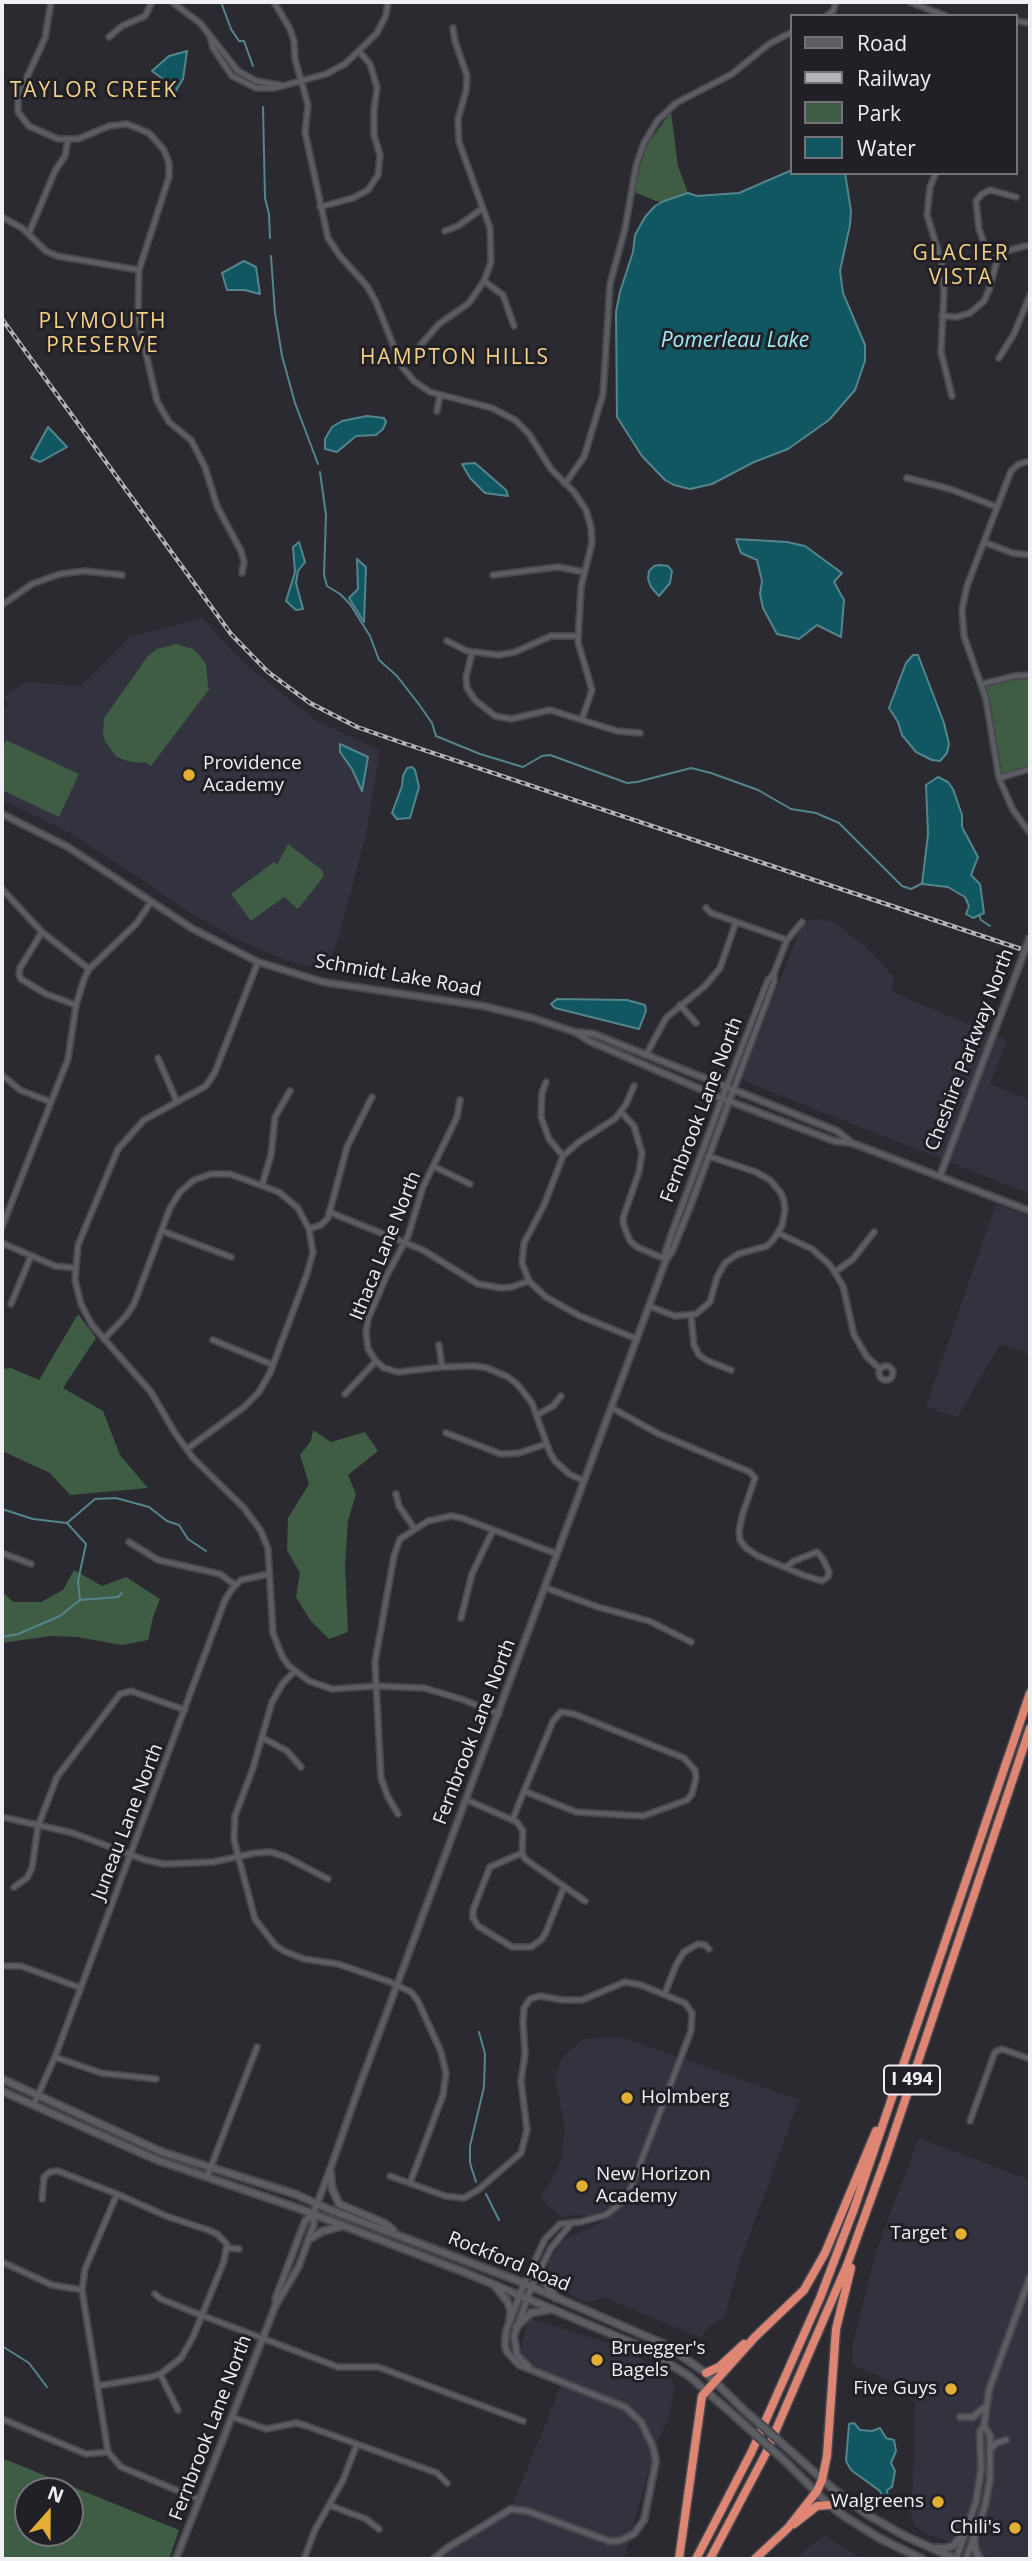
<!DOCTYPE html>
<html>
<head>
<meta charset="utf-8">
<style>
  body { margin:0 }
  #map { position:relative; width:1032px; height:2561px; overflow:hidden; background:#2a2a30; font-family:"Open Sans",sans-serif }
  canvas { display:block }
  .frame { position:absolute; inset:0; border:4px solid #efeff4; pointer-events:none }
  .legend { position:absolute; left:790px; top:14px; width:228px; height:161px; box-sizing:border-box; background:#202026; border:2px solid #737378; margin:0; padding:9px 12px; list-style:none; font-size:21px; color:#efeff4 }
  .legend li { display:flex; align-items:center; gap:14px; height:35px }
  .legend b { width:35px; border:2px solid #737378 }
  .north { position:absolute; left:14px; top:2477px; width:70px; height:70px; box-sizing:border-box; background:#202026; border:2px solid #737378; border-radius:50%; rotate:21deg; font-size:19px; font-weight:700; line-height:28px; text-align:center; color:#efeff4 }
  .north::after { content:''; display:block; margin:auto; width:24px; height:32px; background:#e2af34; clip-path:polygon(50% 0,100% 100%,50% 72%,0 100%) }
</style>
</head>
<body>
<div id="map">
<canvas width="1032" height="2561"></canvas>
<div class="frame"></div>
<ul class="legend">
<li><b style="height:9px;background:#5c5c63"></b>Road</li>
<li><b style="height:9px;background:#b3b3b8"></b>Railway</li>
<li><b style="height:19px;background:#3e5d44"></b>Park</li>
<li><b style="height:19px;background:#115761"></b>Water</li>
</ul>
<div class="north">N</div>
</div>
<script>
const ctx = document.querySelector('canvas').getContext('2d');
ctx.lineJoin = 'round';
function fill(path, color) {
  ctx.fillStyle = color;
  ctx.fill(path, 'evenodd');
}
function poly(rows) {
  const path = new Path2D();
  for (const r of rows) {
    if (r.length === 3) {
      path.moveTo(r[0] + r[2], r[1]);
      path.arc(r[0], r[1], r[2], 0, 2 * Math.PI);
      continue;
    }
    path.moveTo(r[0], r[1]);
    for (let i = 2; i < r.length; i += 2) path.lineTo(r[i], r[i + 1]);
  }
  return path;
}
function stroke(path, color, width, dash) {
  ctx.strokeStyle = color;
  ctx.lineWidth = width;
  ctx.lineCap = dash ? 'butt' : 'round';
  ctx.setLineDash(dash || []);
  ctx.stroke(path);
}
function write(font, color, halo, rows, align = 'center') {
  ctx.font = font + ' "Open Sans",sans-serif';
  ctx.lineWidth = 6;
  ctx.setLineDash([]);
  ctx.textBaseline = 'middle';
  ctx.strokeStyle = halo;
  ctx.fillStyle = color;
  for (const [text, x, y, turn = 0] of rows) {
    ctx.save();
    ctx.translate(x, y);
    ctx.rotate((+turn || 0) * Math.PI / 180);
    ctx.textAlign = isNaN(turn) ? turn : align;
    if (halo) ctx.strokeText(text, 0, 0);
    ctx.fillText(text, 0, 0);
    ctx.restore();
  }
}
fill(poly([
  [202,618,244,663,318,722,380,750,367,830,340,933,327,970,288,961,236,939,182,908,136,875,66,831,2,800,2,711,8,704,3,697,25,682,81,686,130,637],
  [822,919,836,924,865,946,881,962,894,979,892,992,1007,1040,990,1084,1030,1100,1030,1194,741,1080,803,922],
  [996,1204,1030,1217,1030,1354,1000,1344,957,1418,926,1406],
  [622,2037,799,2100,739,2264,724,2318,708,2327,701,2338,603,2297,590,2303,556,2289,548,2277,548,2263,562,2241,604,2221,577,2214,562,2218,539,2197,549,2185,561,2160,565,2128,555,2078,562,2058,582,2039],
  [919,2138,1030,2180,1030,2559,995,2558,925,2533,915,2526,910,2512,913,2479,915,2390,859,2368,852,2363,853,2343,876,2251],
  [532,2319,614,2345,670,2374,675,2389,668,2419,656,2444,624,2559,434,2559,511,2509,564,2378,532,2366,520,2350,527,2325],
  [825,2536,862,2559,797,2559,806,2549]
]), '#33333f');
fill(poly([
  [671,112,678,166,688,193,661,203,634,192,640,165,648,143],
  [176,644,193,649,200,656,206,664,208,687,210,688,151,766,145,762,138,763,124,760,116,756,105,741,103,733,104,718,148,656,157,649],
  [1030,675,1030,769,999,778,982,684],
  [6,740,79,774,59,817,2,790,2,749],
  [288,844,322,870,324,876,298,909,284,897,251,921,231,894,274,862,277,865],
  [78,1314,96,1338,63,1388,103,1411,120,1455,148,1488,70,1495,50,1473,2,1451,2,1369,11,1368,39,1380],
  [313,1430,331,1442,365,1432,378,1451,348,1475,356,1494,348,1521,345,1565,348,1632,329,1639,310,1620,296,1597,300,1573,287,1550,288,1518,309,1484,300,1455,311,1441],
  [74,1570,102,1586,126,1577,160,1599,153,1617,148,1640,122,1645,77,1637,50,1636,2,1643,2,1591,13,1602,41,1602,63,1590],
  [2,2458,179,2530,169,2559,2,2559],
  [28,2491,70,2491,70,2533,28,2533]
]), '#3e5d44');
const water = poly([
  [187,51,183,79,172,97,170,84,152,71,169,56,187,51],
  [792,170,792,173,845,173,851,211,850,225,840,271,843,293,865,345,865,361,855,390,829,420,788,449,754,462,712,484,690,489,674,485,665,480,642,456,617,417,616,312,620,292,633,252,635,235,645,217,655,206,664,201,688,193,697,196,739,193,792,170],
  [244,261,256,267,260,294,245,290,227,290,222,273,244,261],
  [367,416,384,418,386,422,383,429,376,435,356,436,337,452,325,449,325,439,332,427,342,421,367,416],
  [48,427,67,447,40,462,31,458,48,427],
  [475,463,506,490,508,496,485,493,470,478,462,464,475,463],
  [736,539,787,542,805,546,842,573,834,582,844,600,841,637,817,625,799,639,777,634,763,608,760,594,762,581,757,560,741,553,736,539],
  [299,542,305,562,298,571,296,583,303,609,296,610,286,601,295,572,293,547,299,542],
  [357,559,366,567,364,622,349,598,358,589,357,559],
  [659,565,668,566,672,571,670,583,659,596,651,587,648,579,649,571,654,566,659,565],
  [913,655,918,655,944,723,949,744,947,753,940,761,932,760,916,752,902,735,898,722,889,708,906,663,913,655],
  [340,744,368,757,362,791,352,769,340,752,340,744],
  [412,767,415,770,419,787,410,818,397,819,392,813,402,786,403,776,407,768,412,767],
  [938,777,948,782,953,789,962,815,962,827,978,857,971,875,980,884,984,913,973,918,966,914,969,906,965,897,948,887,922,884,928,834,926,785,938,777],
  [557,999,627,1000,645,1005,646,1011,639,1029,555,1008,551,1004,557,999],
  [854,2423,860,2430,872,2431,880,2428,886,2438,894,2440,896,2451,891,2463,895,2471,892,2487,887,2490,888,2497,883,2499,880,2491,851,2470,846,2461,849,2424,854,2423]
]);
fill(water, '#115761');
stroke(water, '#54858d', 2);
stroke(poly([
  [221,2,231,29,239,41,244,41,253,66],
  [263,107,265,198,269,214,270,238],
  [271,256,275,313,282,356,295,403,318,464],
  [320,472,326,515,324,575,327,586,340,594,350,604,370,636,379,660,397,676,418,703,432,723,436,736,480,754,523,767,542,756,550,755,627,783,637,782,691,768,711,773,758,790,791,809,816,813,839,823,902,886,911,889,923,883],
  [979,915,981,920,990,926],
  [2,1509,33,1519,67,1523,95,1499,116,1498,149,1507,167,1521,179,1525,188,1539,206,1551],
  [80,1600,118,1597,122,1593],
  [2,1637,18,1634,60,1616,80,1600,78,1581,86,1544,67,1523],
  [476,2182,470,2163,470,2146,484,2087,485,2054,479,2032],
  [486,2194,499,2220],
  [2,2346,29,2363,47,2387]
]), '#54858d', 2);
const minor = poly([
  [51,2,45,38,18,97,18,112,29,126,58,139,78,139,109,126,127,124,149,133,164,150,169,163,169,177,139,270,138,319,157,401,169,422,191,440,205,467,217,506,241,551,244,562,242,573],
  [172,2,200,23,238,71,256,81,280,85],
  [274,2,290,29,294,41,295,59,308,105,305,132,328,238,340,256,367,286,376,302,402,367,414,381,430,392,492,408,515,420,529,434,551,469,574,492,586,510,591,527,592,543,581,587,578,642,592,690,582,719],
  [910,2,946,16],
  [826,16,833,11,836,2],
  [1016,21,1030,23],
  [210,36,213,48,232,76,256,88,275,88,326,74,345,64,377,33,386,15,388,2],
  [109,37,122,26,145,16,152,2],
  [935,175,930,187,927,215,942,263,944,293,941,352,952,396],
  [320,207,353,198,368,190,378,175,380,155,374,135,374,111,377,87,370,64,359,51],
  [2,217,22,228,46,251,57,256,139,270],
  [445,231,458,226,483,208],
  [29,233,55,171,65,156,68,140],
  [997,257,984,243,979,229,976,201,982,194,990,190,1016,197],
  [484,281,503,295,514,326],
  [942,316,957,317,970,313,984,301,989,290,998,257,1006,251,1030,245],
  [999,358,1014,334,1030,295],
  [399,362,418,348,439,324,469,303,484,281,491,262,490,228,459,142,458,119,466,91,467,76,455,41,453,28],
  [437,411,440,396],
  [1030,461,1019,464,1011,471,967,586,962,609,964,636,986,699,999,778,1013,810,1030,833],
  [907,478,950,489,997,507],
  [565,484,584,457,603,394,610,284,625,229,636,166,644,143,657,121,676,103,732,74,769,44,792,32],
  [984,542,1012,553,1030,555],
  [493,575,558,567,584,572],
  [2,605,32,584,60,574,85,571,122,575],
  [447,641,467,651,499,655,515,652,551,636,578,636],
  [472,653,466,677,467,688,475,700,495,716,511,719,550,710,617,731,640,733],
  [982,684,1015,676,1030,675],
  [999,778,1030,769],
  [2,889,42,932,89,969],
  [706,908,711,913,787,940],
  [42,932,20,968,19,974,21,979,46,994,76,1005],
  [258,962,215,1072,206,1086,144,1120,118,1149,78,1245,75,1280,81,1304,92,1325,151,1392,175,1433,193,1458,244,1508,261,1531,268,1549,273,1633,282,1656,289,1666,309,1681,332,1689,376,1686,424,1688,461,1699,499,1714],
  [680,1005,696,1023],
  [646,1055,666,1018,705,986,720,968,736,922],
  [158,1058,177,1102],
  [2,1075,20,1090,51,1102],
  [546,1082,542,1093,541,1117,549,1139,563,1156],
  [726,1088,768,980,774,974],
  [733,1091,774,982,774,973,787,940,802,922],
  [460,1100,457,1117,423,1187,408,1236,386,1277,368,1319,366,1332,368,1349,376,1361,384,1368,398,1372,442,1367,475,1366,487,1368,508,1377,518,1385,532,1403,550,1453,555,1461,569,1474,584,1481],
  [621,1112,634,1126,642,1153,639,1172,623,1218,624,1226,630,1241,637,1247,665,1259],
  [433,1166,470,1184],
  [262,1185,271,1155,275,1117,290,1091],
  [329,1212,423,1250,478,1284,501,1288,512,1287,529,1281,546,1297,580,1316,637,1339],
  [2,1227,68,1059,76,1005,84,979,89,969,136,924,151,902],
  [309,1229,321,1225,328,1218,347,1147,372,1097],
  [162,1231,231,1257],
  [778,1233,812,1249,830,1265,843,1286,854,1335,867,1357,880,1369],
  [2,1243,55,1266,75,1268],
  [835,1272,853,1259,874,1232],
  [529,1281,522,1263,524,1243,544,1205,563,1156,579,1142,616,1118,626,1104,634,1086],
  [11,1304,31,1256],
  [649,1306,675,1316,696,1314,710,1302,717,1277,725,1263,738,1254,767,1246,773,1240,782,1226,785,1210,784,1201,781,1193,770,1180,756,1172,708,1156],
  [691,1316,694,1345,699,1355,708,1361,731,1370],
  [104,1339,126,1316,134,1304,170,1208,180,1192,194,1180,211,1174,230,1174,279,1192,298,1208,309,1229,313,1252,307,1274,270,1373,259,1392,244,1407,187,1449],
  [213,1340,273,1365],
  [439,1345,442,1367],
  [886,1373,7],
  [345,1394,376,1361],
  [612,1408,659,1434,750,1472,755,1478,742,1516,739,1532,740,1540,746,1548,758,1556,803,1575,822,1581,828,1577,829,1572,823,1559,817,1552,794,1561,786,1567],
  [537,1415,553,1406,561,1396],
  [446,1433,501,1454,519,1453,546,1444],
  [396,1494,399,1506,414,1528],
  [129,1542,158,1560,220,1574,235,1585],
  [2,1553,31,1564],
  [546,1588,598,1607,649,1621,691,1642],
  [461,1618,472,1574,493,1530],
  [295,1671,283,1683,272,1702,253,1768,235,1816,234,1840,255,1919,275,1945,284,1951,304,1959,338,1964,390,1982,411,1992,418,2001,441,2052,446,2073,443,2095,410,2183],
  [263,1738,287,1751,301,1767],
  [467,1800,517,1822,523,1831,522,1853,525,1859,585,1901],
  [398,1814,388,1797,381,1778,375,1662,394,1556,400,1539,428,1521,451,1516,462,1518,557,1554],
  [2,1817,73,1833,145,1860,164,1864,213,1862,255,1853,271,1852,286,1857,328,1879],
  [513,1819,524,1791,553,1721,561,1712,574,1714,684,1758,695,1770,696,1778,692,1794,687,1800,643,1816,576,1812,524,1791],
  [522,1853,490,1867,473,1910,473,1918,478,1926,512,1947,531,1947,542,1939,546,1932,564,1887],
  [14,1887,27,1878,32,1868,38,1826,57,1777,120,1694,131,1691,185,1710],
  [2,1966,21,1966,81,1988],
  [665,1993,676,1965,684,1952,698,1944,705,1945,709,1949],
  [55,2057,101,2073,156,2079],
  [34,2104,55,2057,225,1600,232,1589,241,1580,269,1574],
  [970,2121,995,2052,1002,2049,1030,2059],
  [390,2176,445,2196,464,2198,478,2190,521,2153,527,2130,521,2081,525,2054,523,2022,524,2008,530,1999,540,1996,563,2000,582,2000,625,1982,641,1985,685,2003,692,2013,691,2031,627,2198,606,2215,580,2222,560,2224,545,2239,524,2284],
  [207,2177,257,2047],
  [42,2199,44,2177,50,2172,58,2171,117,2194,166,2216,208,2230,217,2234,227,2244,224,2261,193,2337,181,2358,162,2373,151,2377,97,2386],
  [228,2248,239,2249],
  [2,2262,52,2285,82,2290],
  [531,2288,551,2248,570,2225],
  [155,2294,161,2299,193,2312,338,2367,378,2367,523,2421],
  [160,2374,178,2410],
  [232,2417,266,2429,296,2423,304,2425,437,2473,447,2483],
  [2,2419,86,2454,108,2452,121,2467,200,2500],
  [108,2452,82,2290,85,2269,117,2194],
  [329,2505,366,2519,379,2529],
  [304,2559,315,2530,343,2480,357,2444]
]);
const tertiary = poly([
  [2,814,68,847,193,929,258,962,323,982,483,1006,533,1018,575,1032,594,1034,837,1131,852,1143],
  [578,1034,589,1041,721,1098,834,1141,852,1143,1030,1211],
  [940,1176,1021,961],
  [666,1260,665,1254,672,1233,726,1088],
  [276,2305,299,2266,314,2224,313,2214],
  [528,2366,517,2355,514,2336,531,2288],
  [960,2417,973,2417,985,2407],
  [992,2448,996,2443,1006,2440],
  [176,2559,275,2307,276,2297,305,2221,313,2214,330,2170,358,2090,666,1260,672,1251,691,1204,733,1091],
  [434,2559,447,2548,511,2509,527,2511,609,2541,619,2541,634,2534,644,2520,656,2461,653,2447,641,2422,625,2407,519,2365,507,2352,505,2346,506,2331,524,2284],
  [956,2559,976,2502,981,2470,980,2431,984,2426,989,2390,1030,2277],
  [966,2559,985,2506,990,2479,990,2435,984,2426]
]);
const secondary = poly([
  [2,2079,162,2152,295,2194,328,2209,516,2280,664,2344,706,2373,744,2410],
  [2,2091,157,2160,300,2209,464,2272,642,2347,689,2376,737,2418],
  [330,2170,332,2188,339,2204,384,2223,393,2230],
  [309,2239,323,2231,343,2226],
  [541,2268,544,2281,556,2298],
  [495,2286,507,2301,511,2310,510,2320],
  [516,2327,531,2313,552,2309],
  [793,2453,832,2488,868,2515,905,2536,956,2559],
  [786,2462,829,2505,844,2516,879,2538,922,2559],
  [974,2537,975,2550,980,2559],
  [935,2548,946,2548,953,2546,967,2530]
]);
const motorway = poly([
  [706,2373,719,2367,744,2344],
  [794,2524,817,2506,829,2505],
  [679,2559,702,2396,755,2337,804,2290,825,2253,876,2131],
  [696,2559,752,2451,820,2298,854,2209,1030,1693],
  [710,2559,766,2453,847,2265,885,2160,1030,1728],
  [755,2559,788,2528,817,2491,822,2480,827,2456,836,2329,851,2268]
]);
stroke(minor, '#47484d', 8);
stroke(tertiary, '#47484d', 9);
stroke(secondary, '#47484d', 10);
stroke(motorway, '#47484d', 11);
stroke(minor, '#5c5c63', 4.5);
stroke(tertiary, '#5c5c63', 5);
stroke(secondary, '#5c5c63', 6);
stroke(motorway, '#de8573', 8);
const rail = poly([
  [2,319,231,634,268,672,310,703,357,727,400,742,1030,952]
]);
stroke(rail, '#b3b3b8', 4.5);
stroke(rail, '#202026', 2, [5]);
const tertiaryBridge = poly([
  [1021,961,1030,936]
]);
const secondaryBridge = poly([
  [744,2410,793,2453],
  [737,2418,786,2462]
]);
stroke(tertiaryBridge, '#47484d', 9, []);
stroke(secondaryBridge, '#47484d', 10, []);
stroke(tertiaryBridge, '#5c5c63', 5);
stroke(secondaryBridge, '#5c5c63', 6);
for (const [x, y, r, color] of [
  [189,775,7,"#e2af34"],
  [627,2098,7,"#e2af34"],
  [582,2186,7,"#e2af34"],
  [961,2234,7,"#e2af34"],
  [597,2360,7,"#e2af34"],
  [951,2389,7,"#e2af34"],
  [938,2502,7,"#e2af34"],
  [1015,2528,7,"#e2af34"]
]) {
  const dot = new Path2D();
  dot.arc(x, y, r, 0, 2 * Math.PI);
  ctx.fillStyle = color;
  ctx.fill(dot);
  stroke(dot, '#202026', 2.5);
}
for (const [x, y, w] of [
  [912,2080,56]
]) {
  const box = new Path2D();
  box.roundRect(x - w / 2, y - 14.5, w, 29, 5);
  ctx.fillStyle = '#202026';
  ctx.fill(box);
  stroke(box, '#efeff4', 2);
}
write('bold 18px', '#efeff4', null, [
  ["I 494",912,2080]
]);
write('19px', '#efeff4', '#202026', [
  ["Providence",203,764],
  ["Academy",203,786],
  ["Holmberg",641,2098],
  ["New Horizon",596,2175],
  ["Academy",596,2197],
  ["Target",947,2234,"right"],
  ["Bruegger's",611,2349],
  ["Bagels",611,2371],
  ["Five Guys",937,2389,"right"],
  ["Walgreens",924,2502,"right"],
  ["Chili's",1001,2528,"right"]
], 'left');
write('19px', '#efeff4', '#202026', [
  ["Schmidt Lake Road",398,976,10],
  ["Cheshire Parkway North",970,1050,-69],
  ["Fernbrook Lane North",702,1110,-69],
  ["Ithaca Lane North",386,1246,-68],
  ["Fernbrook Lane North",475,1732,-69],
  ["Juneau Lane North",128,1822,-69],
  ["Rockford Road",509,2262,22],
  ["Fernbrook Lane North",211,2428,-69]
]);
ctx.letterSpacing = '2px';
write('21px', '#f4d087', '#202026', [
  ["TAYLOR CREEK",94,91],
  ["GLACIER",961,254],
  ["VISTA",961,278],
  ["PLYMOUTH",103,322],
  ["PRESERVE",103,346],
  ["HAMPTON HILLS",455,358]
]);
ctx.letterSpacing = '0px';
write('italic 21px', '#9febf8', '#202026', [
  ["Pomerleau Lake",735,341]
]);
</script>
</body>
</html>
